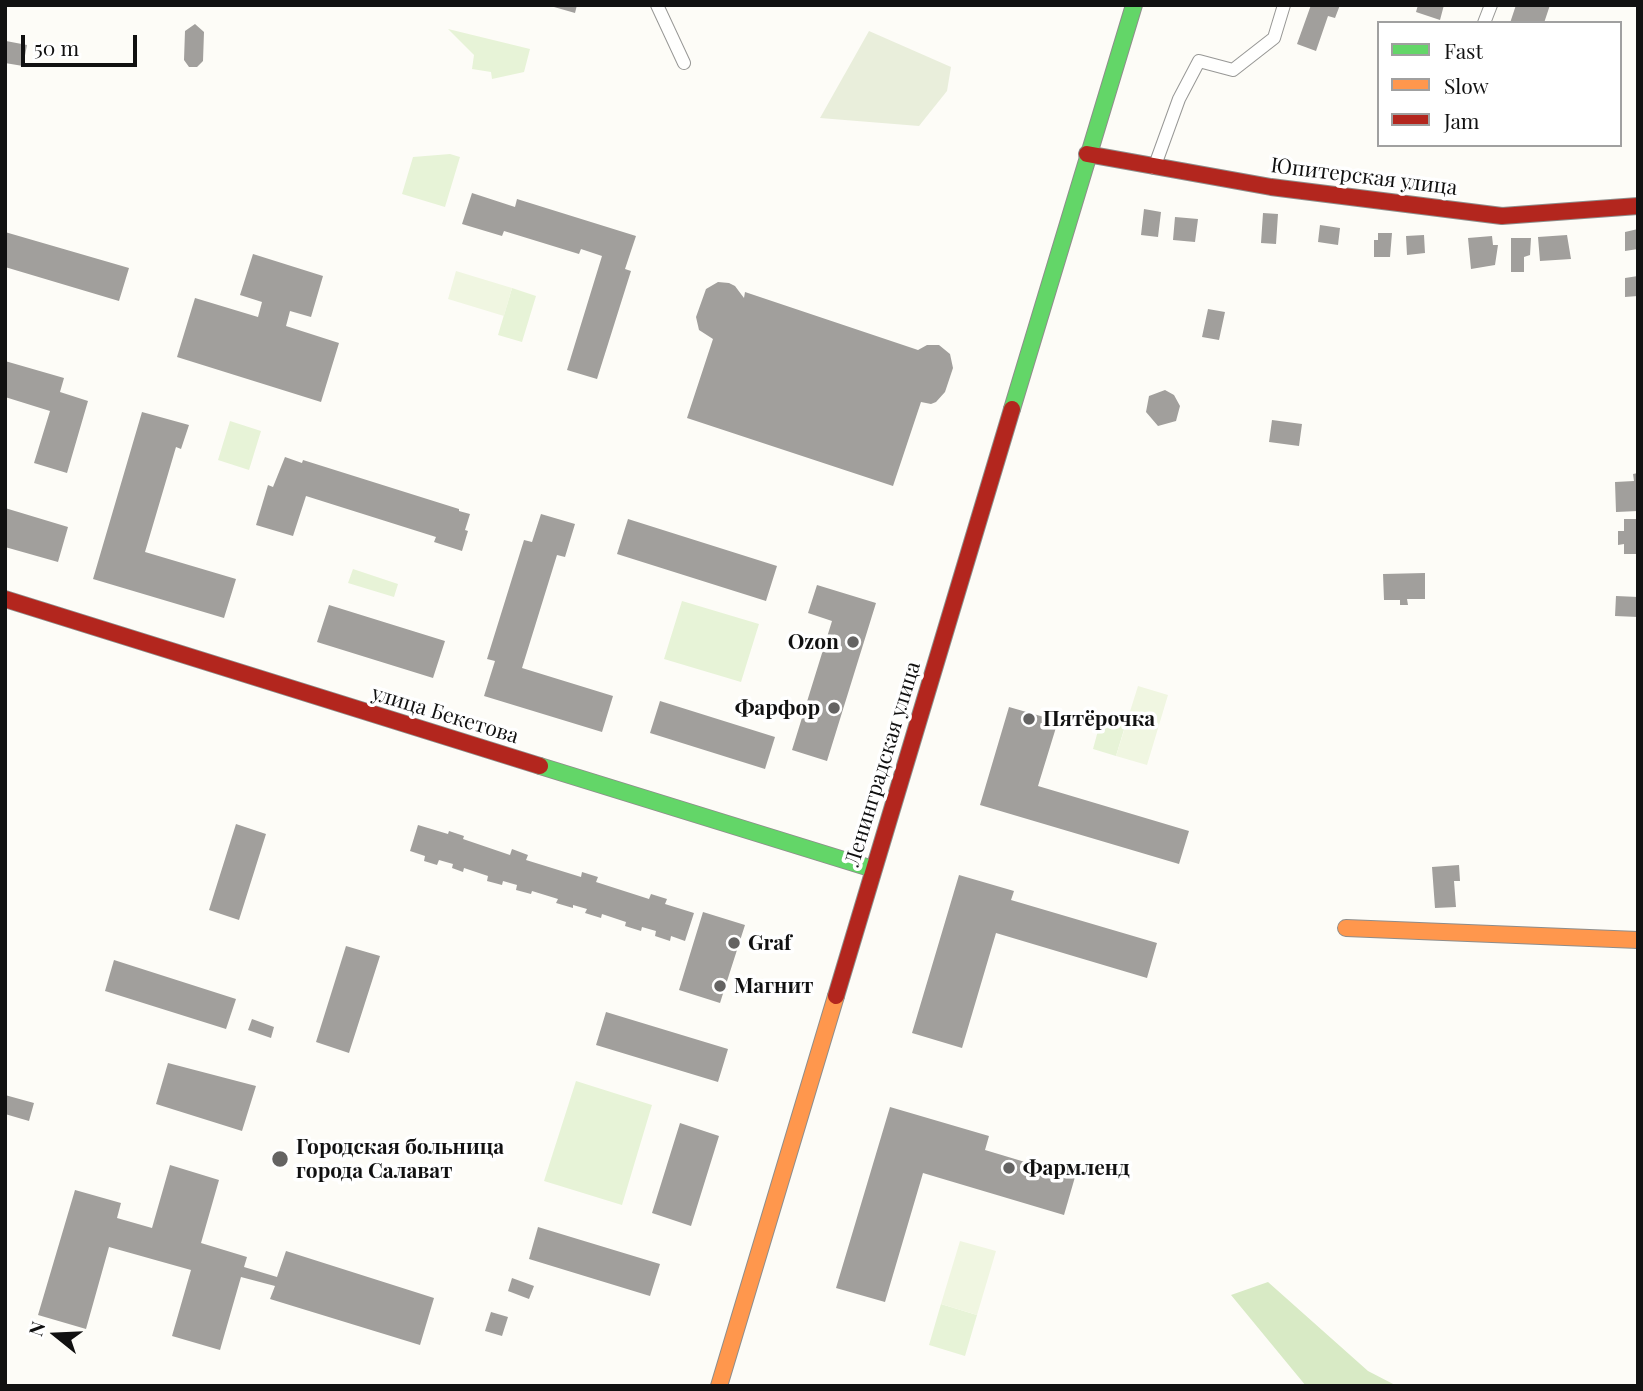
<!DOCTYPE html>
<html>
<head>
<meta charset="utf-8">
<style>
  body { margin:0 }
  #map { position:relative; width:1643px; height:1391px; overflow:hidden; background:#fdfcf7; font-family:"Playfair Display",serif }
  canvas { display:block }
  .frame { position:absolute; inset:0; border:7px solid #111; pointer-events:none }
  .legend { position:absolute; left:1377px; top:21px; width:245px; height:126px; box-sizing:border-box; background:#fff; border:2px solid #a0a0a0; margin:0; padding:9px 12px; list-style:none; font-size:21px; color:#111 }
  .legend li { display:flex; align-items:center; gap:14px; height:35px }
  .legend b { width:35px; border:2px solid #a0a0a0 }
  .north { position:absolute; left:21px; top:1300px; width:70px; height:70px; -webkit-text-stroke:5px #fff; paint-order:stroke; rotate:288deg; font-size:19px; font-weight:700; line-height:28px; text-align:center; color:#111 }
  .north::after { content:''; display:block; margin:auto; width:24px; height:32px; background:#111; clip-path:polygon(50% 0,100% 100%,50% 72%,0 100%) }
  .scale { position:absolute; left:21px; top:35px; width:116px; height:32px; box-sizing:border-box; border:4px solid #111; border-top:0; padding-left:9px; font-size:21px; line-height:24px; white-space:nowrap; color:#111; -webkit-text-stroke:5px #fff; paint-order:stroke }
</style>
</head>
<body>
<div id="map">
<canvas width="1643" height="1391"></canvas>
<div class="frame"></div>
<ul class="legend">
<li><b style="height:9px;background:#63d668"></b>Fast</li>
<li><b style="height:9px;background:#ff974d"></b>Slow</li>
<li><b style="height:9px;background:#b3261e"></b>Jam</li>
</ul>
<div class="north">N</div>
<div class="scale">50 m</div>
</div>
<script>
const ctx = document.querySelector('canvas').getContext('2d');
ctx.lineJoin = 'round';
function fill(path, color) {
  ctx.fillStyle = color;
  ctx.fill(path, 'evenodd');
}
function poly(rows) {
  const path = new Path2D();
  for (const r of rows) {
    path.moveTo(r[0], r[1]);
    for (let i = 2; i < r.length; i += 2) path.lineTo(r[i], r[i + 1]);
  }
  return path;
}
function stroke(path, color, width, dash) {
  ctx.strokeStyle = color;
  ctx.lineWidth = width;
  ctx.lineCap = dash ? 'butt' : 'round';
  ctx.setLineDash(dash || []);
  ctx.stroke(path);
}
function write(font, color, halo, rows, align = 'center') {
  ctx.font = font + ' "Playfair Display",serif';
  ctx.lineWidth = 7;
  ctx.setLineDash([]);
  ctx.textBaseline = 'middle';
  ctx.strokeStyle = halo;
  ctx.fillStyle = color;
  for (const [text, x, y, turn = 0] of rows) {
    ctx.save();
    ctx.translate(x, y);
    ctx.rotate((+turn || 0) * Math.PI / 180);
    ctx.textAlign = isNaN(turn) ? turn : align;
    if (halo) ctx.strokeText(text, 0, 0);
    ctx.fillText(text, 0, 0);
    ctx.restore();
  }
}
fill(poly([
  [448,29,530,49,524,72,492,79,491,72,472,69,474,55],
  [450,154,460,157,445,207,402,194,413,157],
  [512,288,536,296,522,342,498,335],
  [230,421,261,431,249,470,218,460],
  [353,569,398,584,394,597,348,583],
  [682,601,759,624,741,682,664,659],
  [1102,716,1126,723,1116,756,1093,749],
  [576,1081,652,1105,622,1205,544,1181],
  [941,1304,977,1315,965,1356,929,1345]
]), '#e7f3d7');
fill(poly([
  [1268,1282,1368,1371,1397,1386,1306,1386,1231,1295]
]), '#d8eac5');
fill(poly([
  [869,31,951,67,947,91,919,126,820,118]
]), '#e9eedb');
fill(poly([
  [456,271,512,288,504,316,448,299],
  [1138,686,1168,695,1147,765,1116,756],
  [960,1241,996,1251,977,1315,941,1304]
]), '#f0f6e1');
fill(poly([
  [547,5,577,5,575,13],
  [1311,5,1340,5,1335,18,1328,16,1316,51,1297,44],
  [1418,5,1444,5,1440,20,1416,12],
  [1516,5,1550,5,1544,23,1510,23],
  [195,24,204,32,203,61,197,67,189,67,184,60,185,31],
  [6,41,27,45,23,66,5,63],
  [472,193,515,207,517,199,636,236,625,269,631,271,597,379,567,370,602,256,581,249,579,254,504,231,502,236,462,224],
  [1144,209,1161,212,1158,237,1141,235],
  [1263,213,1278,214,1276,244,1261,243],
  [1175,217,1198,219,1195,242,1173,240],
  [1320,225,1340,228,1338,245,1318,242],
  [1638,229,1638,249,1625,251,1625,232],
  [5,232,129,268,119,301,5,267],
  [1378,233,1392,233,1390,257,1374,257,1374,240,1378,240],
  [1424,235,1425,253,1407,255,1406,236],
  [1567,235,1571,259,1540,261,1538,237],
  [1492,236,1493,245,1498,245,1495,265,1471,269,1468,238],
  [1511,238,1531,238,1530,255,1524,257,1524,272,1511,272],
  [253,254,323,276,311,317,290,311,286,326,339,343,321,402,177,357,195,298,258,317,262,302,240,295],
  [1638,276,1638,296,1625,297,1625,278],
  [718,282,729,283,735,286,744,298,745,292,918,350,927,345,939,345,950,354,953,368,945,392,936,402,931,404,921,402,893,486,687,418,713,339,699,330,696,317,706,289],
  [1208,309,1225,312,1219,340,1202,337],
  [5,361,64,378,60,392,88,401,67,473,34,463,50,411,5,397],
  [1165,390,1174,395,1180,406,1176,421,1158,426,1146,412,1149,396],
  [142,412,189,425,181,449,176,447,145,552,236,579,224,618,93,579],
  [1272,420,1302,424,1299,446,1269,442],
  [285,457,302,463,303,460,459,509,459,511,470,514,465,530,468,531,462,551,434,542,436,537,306,496,293,536,256,525,268,485,273,487],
  [1638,473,1638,511,1616,512,1615,482,1634,481,1633,474],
  [5,508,68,527,58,562,5,547],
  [541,514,575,524,565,557,557,555,522,668,613,696,602,732,484,696,495,661,487,659,524,540,532,542],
  [628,519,777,566,766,601,617,554],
  [1624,519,1638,519,1638,554,1624,554,1624,544,1618,545,1618,531,1624,531],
  [1425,573,1425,599,1407,599,1408,605,1400,605,1400,600,1384,600,1383,574],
  [817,585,876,603,827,761,792,750,832,621,808,613],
  [1616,596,1638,597,1638,617,1615,616],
  [329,605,445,641,433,678,317,642],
  [660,701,775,737,765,769,650,733],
  [1009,707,1058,721,1038,786,1189,831,1179,864,980,805],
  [236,824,266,834,239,920,209,910],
  [418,825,448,834,449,831,464,836,463,839,510,855,512,849,528,855,526,860,581,877,582,872,598,877,596,882,649,899,651,894,667,899,665,904,694,913,685,941,671,936,670,941,655,936,656,931,642,927,641,931,625,926,626,922,602,914,601,918,585,913,587,909,573,905,573,908,556,903,558,899,532,891,531,894,516,890,517,885,503,881,502,885,487,881,488,876,464,868,463,872,452,868,453,864,439,860,437,865,424,861,425,856,410,851],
  [1459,865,1460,881,1454,881,1456,907,1435,908,1432,867],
  [959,875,1014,891,1011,900,1157,943,1147,978,996,933,962,1048,912,1033],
  [703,912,745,925,720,1003,679,990],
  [346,946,380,956,349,1053,316,1042],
  [114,960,236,999,226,1029,105,991],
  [606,1012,728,1049,718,1082,596,1045],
  [252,1019,274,1027,271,1038,248,1030],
  [168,1063,256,1086,242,1131,156,1104],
  [5,1095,34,1103,29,1121,5,1114],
  [890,1107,989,1136,985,1150,1075,1177,1064,1215,923,1173,885,1302,836,1288],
  [680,1123,719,1136,691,1226,652,1213],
  [170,1165,219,1180,201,1243,247,1257,244,1267,277,1277,286,1251,434,1298,420,1345,270,1299,275,1286,241,1277,220,1350,172,1336,191,1270,109,1247,86,1329,38,1315,75,1190,121,1203,117,1218,152,1228],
  [538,1227,660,1264,650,1296,529,1259],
  [512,1278,534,1286,529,1299,508,1291],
  [491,1312,508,1317,502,1336,485,1331]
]), '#a19f9c');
const street = poly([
  [657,5,684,63],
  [1484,23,1491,5],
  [1154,168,1179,99,1199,61,1233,70,1274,38,1284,5]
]);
const fast = poly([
  [1012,409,1134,5],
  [540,766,873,869]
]);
const slow = poly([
  [1346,928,1638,940],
  [719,1386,836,996]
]);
const jam = poly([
  [1087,154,1271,187,1502,216,1638,206],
  [5,599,540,766],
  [836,996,1012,409]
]);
stroke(street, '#979795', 14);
stroke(fast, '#8e8d8b', 18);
stroke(slow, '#8e8d8b', 18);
stroke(jam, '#8e8d8b', 18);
stroke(street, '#fffffe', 12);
stroke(fast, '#63d668', 16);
stroke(slow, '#ff974d', 16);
stroke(jam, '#b3261e', 16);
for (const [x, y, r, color] of [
  [853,642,7,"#646362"],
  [834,708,7,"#646362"],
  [1029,719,7,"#646362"],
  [734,943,7,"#646362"],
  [720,986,7,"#646362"],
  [280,1159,9,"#646362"],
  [1009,1168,7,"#646362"]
]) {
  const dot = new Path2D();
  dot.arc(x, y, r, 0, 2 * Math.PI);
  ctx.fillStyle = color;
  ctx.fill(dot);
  stroke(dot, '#fff', 2.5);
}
write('21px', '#111', '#fff', [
  ["Юпитерская улица",1364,177,7],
  ["улица Бекетова",445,715,17],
  ["Ленинградская улица",883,764,-73]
]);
write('bold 21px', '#111', '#fff', [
  ["Ozon",839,642,"right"],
  ["Фарфор",820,708,"right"],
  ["Пятёрочка",1043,719],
  ["Graf",748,943],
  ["Магнит",734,986],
  ["Городская больница",296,1147],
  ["города Салават",296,1171],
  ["Фармленд",1023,1168]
], 'left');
</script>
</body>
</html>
